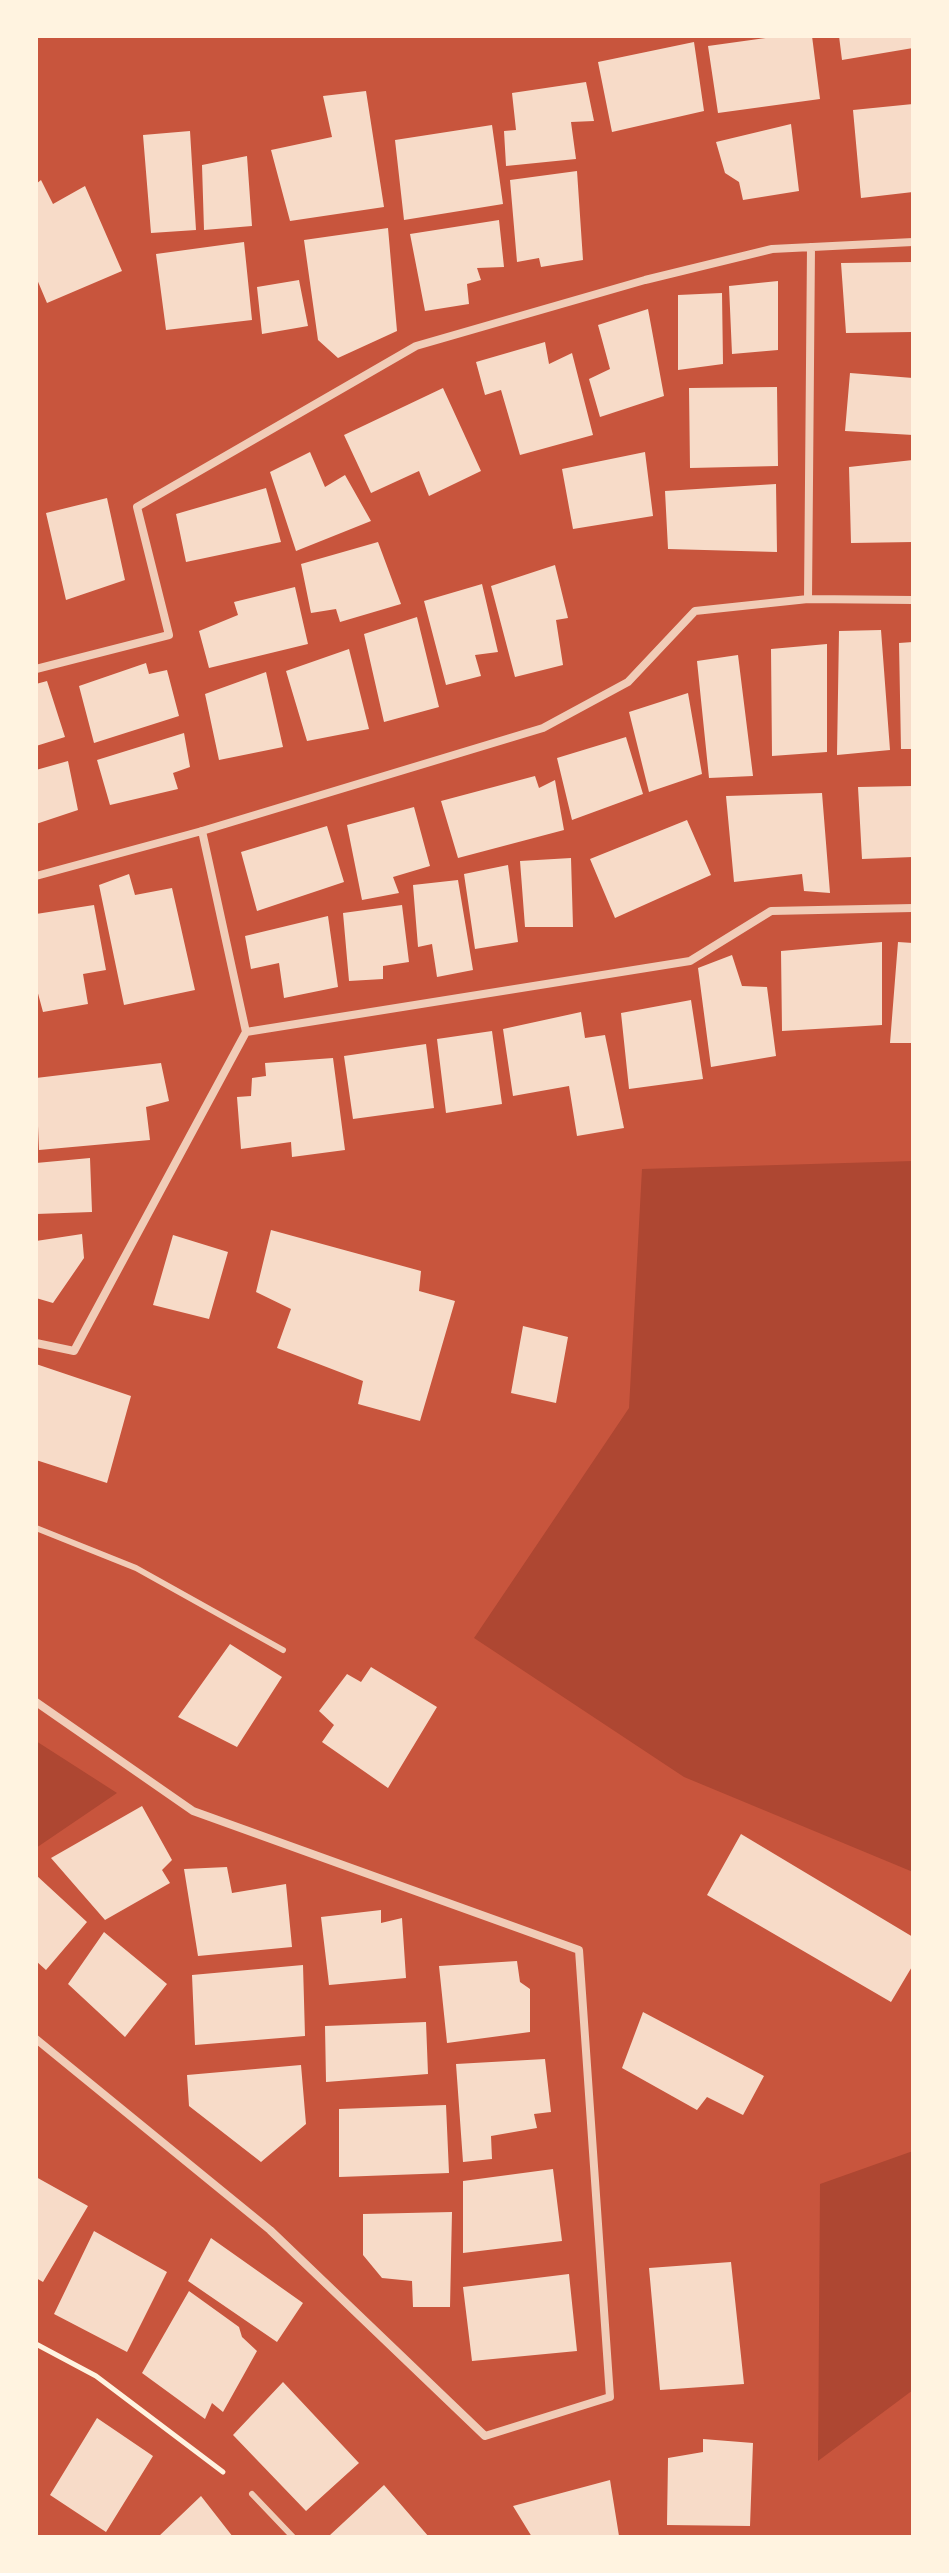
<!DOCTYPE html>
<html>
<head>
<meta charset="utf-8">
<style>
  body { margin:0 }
  #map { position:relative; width:949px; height:2573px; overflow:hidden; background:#c8553d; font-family:Commissioner,sans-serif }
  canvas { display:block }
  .frame { position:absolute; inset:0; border:38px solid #fff3e0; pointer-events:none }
</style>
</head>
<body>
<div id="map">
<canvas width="949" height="2573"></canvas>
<div class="frame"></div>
</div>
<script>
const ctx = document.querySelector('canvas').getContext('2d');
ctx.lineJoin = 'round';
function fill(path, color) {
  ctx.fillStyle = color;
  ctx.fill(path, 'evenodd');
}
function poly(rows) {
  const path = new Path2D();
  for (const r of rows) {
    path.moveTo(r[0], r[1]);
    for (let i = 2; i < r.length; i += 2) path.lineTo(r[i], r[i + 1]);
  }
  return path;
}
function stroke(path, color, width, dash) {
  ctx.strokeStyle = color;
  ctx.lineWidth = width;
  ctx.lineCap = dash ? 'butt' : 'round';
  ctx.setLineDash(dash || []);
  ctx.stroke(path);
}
fill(poly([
  [913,1161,913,1872,684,1777,474,1638,629,1408,642,1169],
  [36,1741,117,1793,36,1848],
  [913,2151,913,2390,818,2461,820,2184]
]), '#ae4732');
fill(poly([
  [780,36,812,36,820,99,718,113,708,46],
  [839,36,913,36,913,48,842,60],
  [694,42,704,111,612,132,598,62],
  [586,82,594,121,571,122,576,159,506,166,504,131,516,130,512,93],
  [366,91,384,207,290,221,271,150,332,137,323,96],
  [913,104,913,192,861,198,853,110],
  [791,124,799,191,743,200,739,182,725,173,716,142],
  [492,125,503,204,404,220,395,140],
  [190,131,196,230,151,233,143,135],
  [247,156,252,226,204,230,202,165],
  [577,171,583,260,541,267,539,258,517,262,510,180],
  [41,180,53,204,85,186,122,271,47,303,36,277,36,184],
  [499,220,504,267,477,268,481,280,467,284,469,304,425,311,410,234],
  [388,228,397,331,338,358,318,340,304,240],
  [244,242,252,320,166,330,156,254],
  [913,262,913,332,846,333,841,263],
  [299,280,308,326,262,334,257,287],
  [778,281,778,350,732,354,729,286],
  [722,293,723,364,678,370,678,295],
  [648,309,664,396,600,417,589,379,610,369,598,325],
  [545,342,549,364,572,353,593,435,520,455,501,390,485,395,476,362],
  [850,373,913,378,913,435,845,431],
  [777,387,778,466,690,468,689,388],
  [443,388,481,471,429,496,419,471,371,493,344,435],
  [310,452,325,487,345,475,371,521,296,551,270,472],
  [645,452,653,516,573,529,562,469],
  [913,460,913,542,851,543,849,467],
  [776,484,777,552,668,549,665,491],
  [266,488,281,542,186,562,176,514],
  [107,498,125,580,66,600,46,513],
  [378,542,401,604,340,622,336,609,311,613,301,564],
  [555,565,568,618,556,620,563,665,515,677,491,586],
  [482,584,498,652,475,655,481,676,446,685,424,601],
  [295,587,308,644,209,668,199,631,238,615,234,602],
  [417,617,439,707,384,722,364,634],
  [881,630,890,750,837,755,839,631],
  [913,642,913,749,901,749,899,643],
  [827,644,827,752,772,756,771,649],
  [349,649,369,729,307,741,286,671],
  [738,655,753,776,709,778,697,661],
  [146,663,149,674,167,670,179,716,94,743,79,686],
  [266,672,283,747,219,760,205,694],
  [47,681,65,737,36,746,36,684],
  [688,693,702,774,649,792,629,712],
  [184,733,190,767,173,773,178,789,110,805,97,760],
  [626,737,643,794,572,820,557,758],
  [68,761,78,810,36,824,36,770],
  [535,776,539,788,555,780,564,830,458,858,441,801],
  [913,786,913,857,862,859,858,787],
  [822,793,830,893,804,891,802,874,734,882,726,796],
  [414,807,430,866,393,877,399,893,362,900,347,825],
  [687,820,711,875,615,918,590,859],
  [327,826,344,882,257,911,241,852],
  [571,858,573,927,525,927,520,861],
  [508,865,518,942,475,949,464,874],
  [129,874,135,895,172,888,195,990,124,1005,99,885],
  [458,880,473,970,437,977,432,944,418,947,413,885],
  [94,905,106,970,83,974,88,1004,43,1012,36,986,36,914],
  [402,905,409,962,383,966,383,979,349,981,343,913],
  [328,916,338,987,284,998,279,963,251,969,245,936],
  [882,942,882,1025,782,1031,781,951],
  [898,942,913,943,913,1043,890,1043],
  [732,955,742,986,767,987,776,1056,711,1067,698,968],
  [691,1000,703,1079,629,1089,621,1013],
  [581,1012,585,1038,605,1035,624,1128,577,1136,569,1086,513,1096,503,1029],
  [492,1031,502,1104,446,1113,437,1039],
  [426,1044,434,1108,353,1119,344,1056],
  [333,1058,345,1150,292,1157,291,1142,241,1149,237,1097,251,1096,252,1078,266,1076,265,1063],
  [161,1063,169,1101,146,1107,150,1140,39,1150,36,1078],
  [90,1158,92,1212,36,1214,36,1163],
  [271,1230,421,1271,419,1291,455,1301,420,1421,358,1404,363,1381,277,1348,291,1309,256,1292],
  [82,1234,84,1258,53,1303,36,1298,36,1241],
  [173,1235,228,1252,209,1319,153,1305],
  [523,1326,568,1337,556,1403,511,1393],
  [36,1364,131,1396,107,1483,36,1460],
  [230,1644,282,1677,237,1747,178,1717],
  [371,1667,437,1707,388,1788,322,1742,334,1725,319,1711,347,1674,361,1682],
  [142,1806,172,1860,162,1870,170,1883,105,1920,51,1858],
  [741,1834,913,1937,913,1965,891,2002,707,1895],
  [227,1867,232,1893,286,1884,292,1947,198,1956,184,1869],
  [36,1875,87,1922,46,1970,36,1961],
  [381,1910,381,1923,402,1918,406,1978,329,1985,321,1917],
  [104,1932,167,1984,125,2037,68,1984],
  [517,1961,520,1982,530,1989,530,2032,447,2043,439,1966],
  [303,1965,305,2036,195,2045,192,1975],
  [643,2012,764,2076,743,2115,707,2097,697,2110,622,2068],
  [426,2022,428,2074,326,2082,325,2026],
  [545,2059,551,2112,534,2114,537,2128,491,2136,492,2159,463,2162,456,2064],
  [301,2065,306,2124,261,2162,189,2106,187,2075],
  [446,2105,449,2173,339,2177,339,2109],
  [553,2169,562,2241,463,2253,463,2181],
  [36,2177,88,2206,43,2282,36,2278],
  [452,2212,450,2307,413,2307,412,2281,382,2278,363,2255,363,2214],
  [94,2231,167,2272,127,2352,54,2314],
  [211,2238,303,2303,277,2342,188,2281],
  [731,2262,744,2384,660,2390,649,2268],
  [569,2274,577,2351,472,2361,463,2287],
  [189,2291,239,2327,242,2337,257,2351,223,2412,212,2403,205,2419,142,2373],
  [283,2382,359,2463,306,2511,233,2435],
  [97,2418,153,2456,106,2532,50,2495],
  [703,2439,753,2443,750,2526,667,2525,668,2458,703,2452],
  [610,2480,619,2536,532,2537,513,2506],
  [384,2485,429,2537,332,2537,330,2535],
  [201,2496,233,2537,158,2537]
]), '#f7dbc8');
stroke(poly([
  [36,2344,96,2376,223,2472]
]), '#fff3e0', 5);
stroke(poly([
  [36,1528,136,1568,283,1650],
  [252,2494,293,2537]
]), '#f1ccb7', 6);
stroke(poly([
  [808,599,811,247],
  [36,669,169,635,137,507,416,346,645,280,772,249,913,242],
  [202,831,246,1032,690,961,771,911,913,908],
  [36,876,202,831,543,728,628,682,695,611,808,599,913,600],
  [36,1343,74,1351,246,1032],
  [36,1702,193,1811,579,1950,610,2397,485,2436,270,2230,36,2039]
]), '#f1ccb7', 8);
</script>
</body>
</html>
